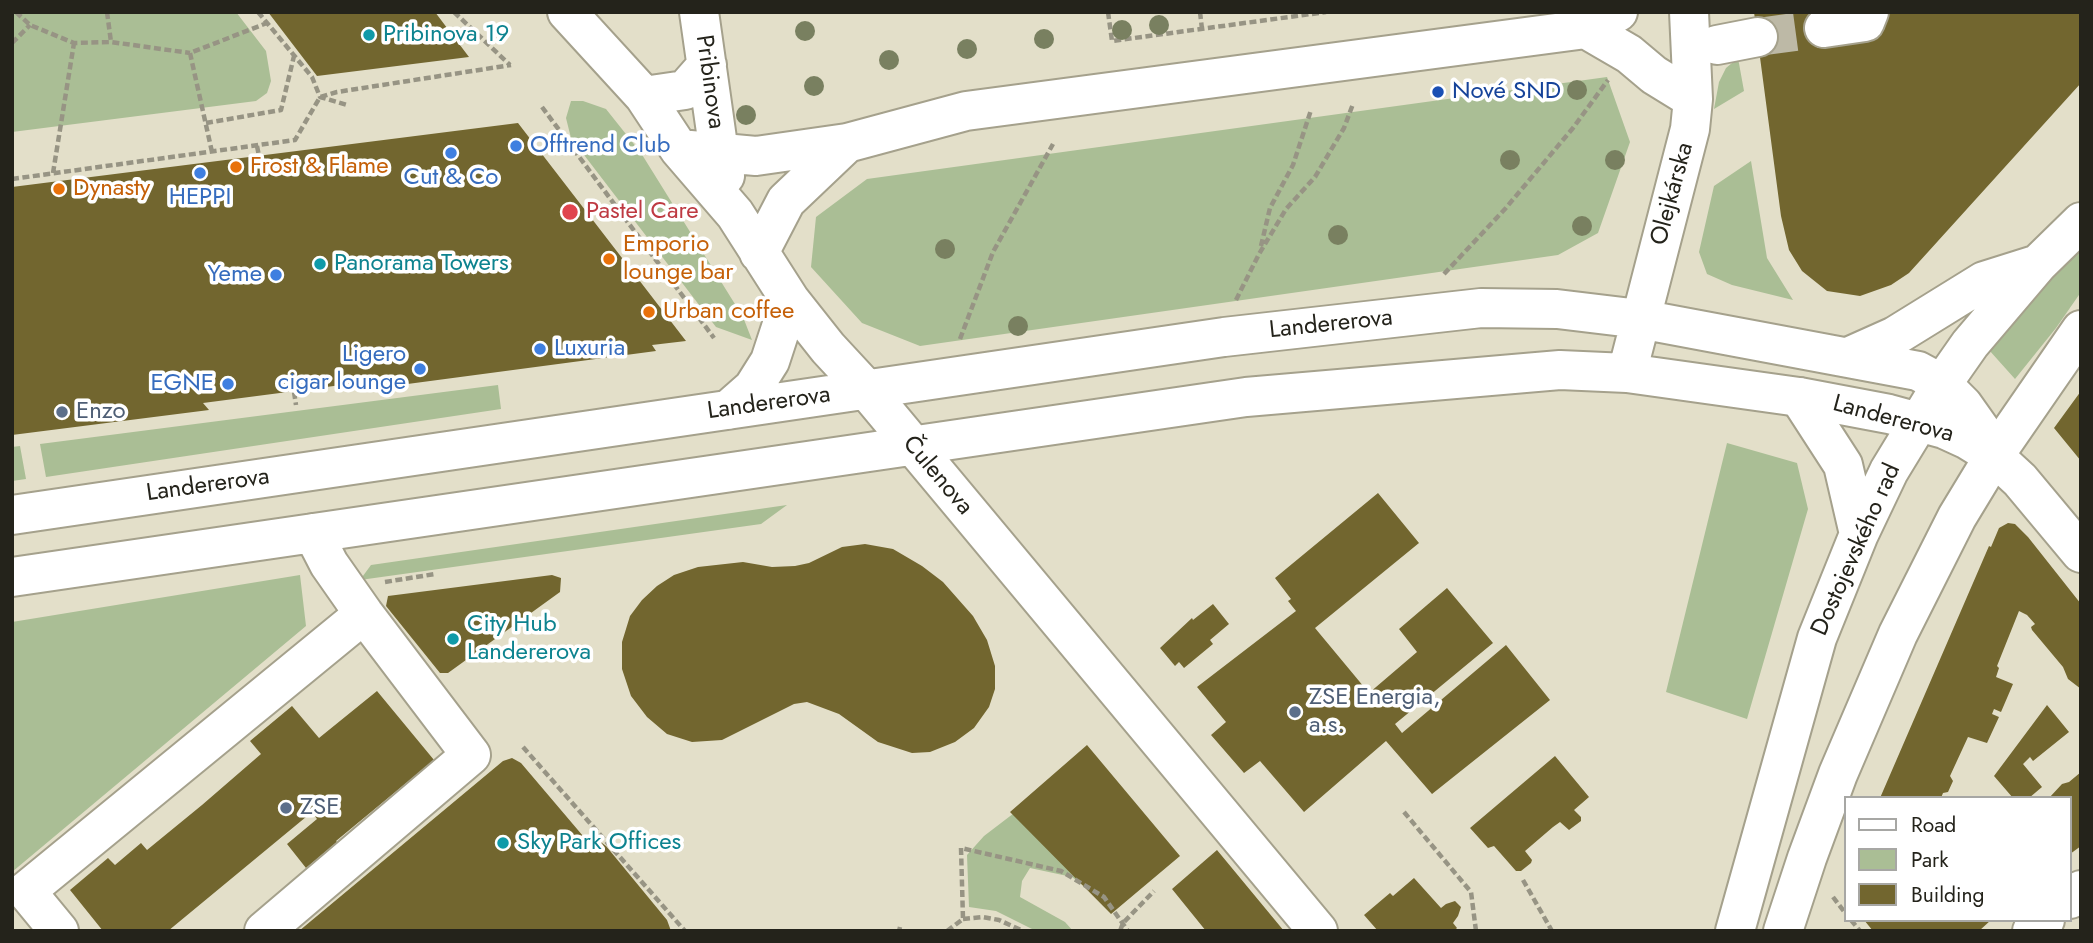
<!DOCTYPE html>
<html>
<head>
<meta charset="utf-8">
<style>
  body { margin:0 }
  #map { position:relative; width:2093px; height:943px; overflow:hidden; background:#e3dfc9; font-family:Jost,sans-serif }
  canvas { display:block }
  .frame { position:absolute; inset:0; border:14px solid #24231b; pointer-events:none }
  .legend { position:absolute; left:1844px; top:796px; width:228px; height:126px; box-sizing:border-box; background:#fff; border:2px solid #a7a7a4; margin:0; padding:9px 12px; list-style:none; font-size:21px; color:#24231b }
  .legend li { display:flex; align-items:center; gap:14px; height:35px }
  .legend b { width:35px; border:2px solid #a7a7a4 }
</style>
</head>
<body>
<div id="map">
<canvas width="2093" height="943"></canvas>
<div class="frame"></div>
<ul class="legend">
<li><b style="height:9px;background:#fff"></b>Road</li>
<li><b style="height:19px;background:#aabe95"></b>Park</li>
<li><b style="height:19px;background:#72662f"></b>Building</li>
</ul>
</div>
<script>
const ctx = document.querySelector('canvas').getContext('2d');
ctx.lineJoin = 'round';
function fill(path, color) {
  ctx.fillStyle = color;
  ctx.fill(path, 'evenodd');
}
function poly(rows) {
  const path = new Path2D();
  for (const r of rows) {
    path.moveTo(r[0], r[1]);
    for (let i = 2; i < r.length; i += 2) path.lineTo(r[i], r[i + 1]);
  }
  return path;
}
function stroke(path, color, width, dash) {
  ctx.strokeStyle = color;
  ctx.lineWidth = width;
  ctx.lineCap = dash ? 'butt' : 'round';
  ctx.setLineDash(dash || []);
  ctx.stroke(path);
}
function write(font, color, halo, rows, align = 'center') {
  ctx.font = font + ' Jost,sans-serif';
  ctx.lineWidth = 7;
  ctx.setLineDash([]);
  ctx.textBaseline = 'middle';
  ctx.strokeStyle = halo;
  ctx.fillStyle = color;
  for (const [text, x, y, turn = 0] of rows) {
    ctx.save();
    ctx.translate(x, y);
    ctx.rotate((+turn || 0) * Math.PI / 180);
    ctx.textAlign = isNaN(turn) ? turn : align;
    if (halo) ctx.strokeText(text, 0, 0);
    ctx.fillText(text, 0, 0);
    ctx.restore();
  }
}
fill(poly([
  [12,12,236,12,266,51,271,81,267,93,256,101,12,132],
  [1738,58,1744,91,1714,109,1719,82,1726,68],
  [1607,77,1630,142,1598,233,1558,255,920,346,862,323,811,267,816,217,867,179],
  [571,101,583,101,606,109,641,153,743,317,752,340,716,327,571,138,566,118],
  [1751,161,1767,258,1793,300,1732,285,1707,274,1699,252,1714,186],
  [2081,249,2081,292,2056,328,2015,379,1989,350,2064,265],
  [498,385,501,409,46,477,40,444],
  [1727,443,1797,463,1808,509,1747,719,1666,692],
  [20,446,26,479,12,481,12,447],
  [787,505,761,524,360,580,371,565],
  [300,575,306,626,12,872,12,622],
  [1077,765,1112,908,1072,877,1030,868,1022,881,1020,897,1065,922,1073,931,1036,931,996,911,969,907,967,855,984,836]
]), '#aabe95');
fill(poly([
  [268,12,435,12,469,57,317,76],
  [1754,12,1821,12,1847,34,1885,29,1883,12,2081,12,2081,83,1909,273,1891,285,1860,296,1827,291,1802,271,1789,250,1781,216],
  [518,123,686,341,652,345,656,351,400,385,403,377,203,403,209,410,12,435,12,187],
  [2081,391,2081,461,2054,428],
  [1378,493,1419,543,1315,628,1369,693,1417,652,1399,629,1447,588,1493,643,1395,724,1402,733,1506,645,1550,700,1432,794,1386,741,1304,812,1260,761,1244,773,1211,735,1226,722,1197,687,1296,611,1288,601,1291,599,1275,578],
  [2008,523,2015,524,2028,537,2081,604,2081,689,2068,679,2063,667,2032,630,2031,627,2035,624,2027,615,2019,611,1997,666,1999,668,1996,677,2013,684,2001,712,1994,709,1992,714,1999,717,1987,743,1968,737,1950,776,1953,781,1948,792,1943,793,1941,798,1880,798,1989,546,1991,547,1999,528],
  [865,544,893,549,922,566,943,582,973,616,987,640,995,666,995,689,989,707,974,728,955,742,930,752,912,753,878,742,839,714,807,702,794,704,722,740,692,742,667,734,647,717,631,696,622,669,622,642,630,616,642,600,657,586,674,575,698,567,743,562,772,567,795,566,809,563,842,547],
  [552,575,561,578,560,592,448,673,440,673,386,606,388,596],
  [1213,604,1229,624,1210,640,1213,644,1184,668,1179,662,1175,666,1160,648,1192,618,1193,620],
  [377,691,434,760,336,841,337,842,306,868,287,844,317,819,312,812,168,931,103,931,70,890,108,858,115,865,141,843,147,850,202,805,261,754,250,741,292,706,319,738],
  [2047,705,2069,732,2033,761,2030,757,2023,764,2042,787,2029,798,2013,798,1994,776],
  [1087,745,1180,856,1111,914,1010,812],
  [1555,756,1589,797,1574,810,1581,817,1581,821,1569,830,1560,822,1553,827,1525,851,1532,860,1531,863,1521,871,1516,871,1494,846,1488,848,1470,828],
  [512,758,521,763,583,836,598,840,606,846,667,920,671,931,299,931,503,761],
  [2081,772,2081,846,2070,854,2070,798,2049,798,2062,784,2069,782],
  [1217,850,1284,931,1206,931,1172,889],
  [1414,878,1441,908,1446,904,1455,901,1461,907,1458,916,1453,923,1457,928,1454,931,1378,931,1364,915,1390,893,1393,896],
  [1864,920,1991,920,1979,931,1873,931]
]), '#72662f');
stroke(poly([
  [1758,37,1824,28]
]), '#bdb9a6', 38, [38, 19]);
const minor = poly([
  [567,12,644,96,679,149,735,214,790,300,828,348,866,389,1318,931],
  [699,12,719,153,725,176],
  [1824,28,1865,22,1869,12],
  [1586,29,1629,54,1654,75,1693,99],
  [1717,45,1758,37],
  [644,96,685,90,707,65],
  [679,149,756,156,847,143,966,111,1586,29,1618,12],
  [759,253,786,201,847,143],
  [1627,373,1690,129,1693,99,1689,12],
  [728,410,753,388,770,361,790,300],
  [12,515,1224,337,1481,308,1557,309,1640,319,1918,371,1942,384,1963,405,1980,429,1993,454],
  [12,577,1246,397,1560,370,1627,373,1799,397,1889,414,1944,429,1968,440,1994,456,2020,480,2081,553],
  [2070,899,2081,890],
  [59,931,26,891,364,614],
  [264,931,471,755,364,614,329,564,313,533],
  [2032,931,2045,920]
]);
const major = poly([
  [1848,357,1895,336,1984,281,2038,264],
  [1799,397,1843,465,1859,534],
  [1735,931,1817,638,1859,534,1889,471,1942,384,1970,344,2038,264,2081,222],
  [1783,931,1807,858,1838,774,1898,634,1957,517,1994,456,2081,330]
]);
stroke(minor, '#a5a18c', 42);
stroke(major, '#a5a18c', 42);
stroke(poly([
  [16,12,30,25,74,43,111,42,190,53],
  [107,12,111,42],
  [258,12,312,77,320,97,347,105],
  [454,12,510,65],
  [1108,12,1112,41,1326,12],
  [1200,12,1202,29],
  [12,43,30,25],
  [542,107,714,338],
  [206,123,281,110,294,56],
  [257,146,259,156],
  [212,152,190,53,267,23],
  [53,173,74,43],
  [12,179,295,140,320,97,337,92,511,65],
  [1261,246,1270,208,1293,165,1311,110],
  [1444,274,1505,209,1573,128,1608,80],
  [1236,300,1259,254,1286,209,1315,177,1344,128,1353,104],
  [960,339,993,252,1053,144],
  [294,392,296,405],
  [385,582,435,574],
  [523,747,685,931],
  [1404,812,1471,892,1476,931],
  [1523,880,1552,931],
  [1833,897,1846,914],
  [963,919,983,917,999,920,1023,931],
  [1851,920,1860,931],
  [899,931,900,927],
  [947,931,963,919,961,848,1061,871,1104,897,1128,931],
  [1120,931,1123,923,1154,891]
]), '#979484', 4.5, [7, 3.5]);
stroke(minor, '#fff', 38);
stroke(major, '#fff', 38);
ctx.fillStyle = '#798060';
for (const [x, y] of [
  [1159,25],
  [1122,30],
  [805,31],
  [1044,39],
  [967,49],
  [889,60],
  [814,86],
  [1577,90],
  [746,115],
  [1510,160],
  [1615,160],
  [1582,226],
  [1338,235],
  [945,249],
  [1018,326]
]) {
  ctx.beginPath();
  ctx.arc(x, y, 10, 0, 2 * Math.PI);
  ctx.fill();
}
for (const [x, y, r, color] of [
  [369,35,7,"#0f9aa8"],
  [1438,92,7,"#1a4fb4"],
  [516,146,7,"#3f7fe0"],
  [451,153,7,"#3f7fe0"],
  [236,167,7,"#e8710a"],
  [200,173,7,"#3f7fe0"],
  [59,189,7,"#e8710a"],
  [570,212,9,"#e0444e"],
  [609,259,7,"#e8710a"],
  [320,264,7,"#0f9aa8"],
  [276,275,7,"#3f7fe0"],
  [649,312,7,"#e8710a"],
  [540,349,7,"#3f7fe0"],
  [420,369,7,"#3f7fe0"],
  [228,384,7,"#3f7fe0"],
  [62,412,7,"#5c6f8a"],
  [453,639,7,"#0f9aa8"],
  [1295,712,7,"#5c6f8a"],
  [286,808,7,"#5c6f8a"],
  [503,843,7,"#0f9aa8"]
]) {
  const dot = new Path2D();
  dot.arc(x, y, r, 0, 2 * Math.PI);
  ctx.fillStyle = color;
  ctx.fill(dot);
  stroke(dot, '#fff', 2.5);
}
write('24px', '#0d838f', '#fff', [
  ["Pribinova 19",383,35],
  ["Panorama Towers",334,264],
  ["City Hub",467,625],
  ["Landererova",467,653],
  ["Sky Park Offices",517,843]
], 'left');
write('24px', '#24231b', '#fff', [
  ["Pribinova",709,82,82],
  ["Olejkárska",1673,194,-75],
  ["Landererova",1331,325,-6],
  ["Landererova",769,404,-8],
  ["Landererova",1893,420,15],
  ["Čulenova",937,476,50],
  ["Landererova",208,486,-8],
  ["Dostojevského rad",1857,550,-66]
]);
write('24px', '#164399', '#fff', [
  ["Nové SND",1452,92]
], 'left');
write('24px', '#366cbe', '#fff', [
  ["Offtrend Club",530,146,"left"],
  ["Cut & Co",451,178,"center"],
  ["HEPPI",200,198,"center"],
  ["Yeme",262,275],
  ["Luxuria",554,349,"left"],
  ["Ligero",406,355],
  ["cigar lounge",406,383],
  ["EGNE",214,384]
], 'right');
write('24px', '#c56008', '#fff', [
  ["Frost & Flame",250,167],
  ["Dynasty",73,189],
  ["Emporio",623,245],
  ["lounge bar",623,273],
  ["Urban coffee",663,312]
], 'left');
write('24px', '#be3a42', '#fff', [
  ["Pastel Care",586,212]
], 'left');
write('24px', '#4e5e75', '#fff', [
  ["Enzo",76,412],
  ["ZSE Energia,",1309,698],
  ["a.s.",1309,726],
  ["ZSE",300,808]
], 'left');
</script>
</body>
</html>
